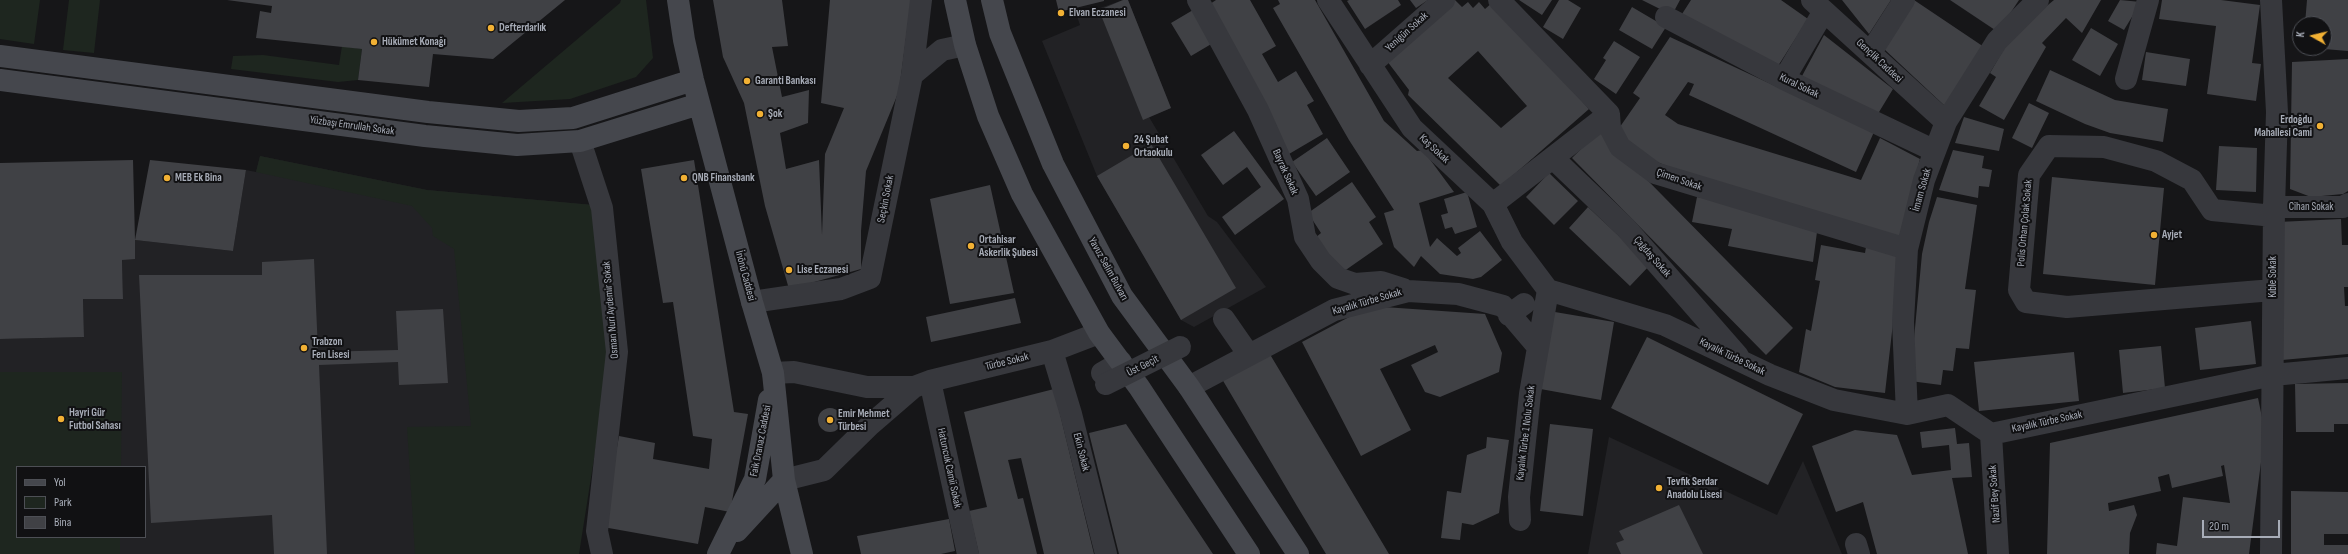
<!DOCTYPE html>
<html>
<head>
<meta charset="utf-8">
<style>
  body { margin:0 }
  #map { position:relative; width:2348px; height:554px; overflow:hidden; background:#161618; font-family:"Sofia Sans Condensed",sans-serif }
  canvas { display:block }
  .legend { position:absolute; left:16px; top:466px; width:130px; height:72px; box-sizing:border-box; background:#111113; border:1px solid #4d4f55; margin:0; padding:5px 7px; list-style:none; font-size:12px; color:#a8adb8 }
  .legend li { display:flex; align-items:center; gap:8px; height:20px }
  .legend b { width:20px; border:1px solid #4d4f55 }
  .north { position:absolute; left:2292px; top:16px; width:40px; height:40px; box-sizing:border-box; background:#111113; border:1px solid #4d4f55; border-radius:50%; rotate:278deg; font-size:11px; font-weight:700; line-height:16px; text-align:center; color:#a8adb8 }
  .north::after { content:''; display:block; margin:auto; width:14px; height:18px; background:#f2b134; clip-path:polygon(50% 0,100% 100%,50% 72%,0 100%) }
  .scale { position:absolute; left:2202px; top:520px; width:78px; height:18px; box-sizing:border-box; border:2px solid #a8adb8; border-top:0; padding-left:5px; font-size:12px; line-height:14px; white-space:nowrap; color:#a8adb8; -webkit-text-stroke:3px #111113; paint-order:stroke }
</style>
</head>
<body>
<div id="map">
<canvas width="2348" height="554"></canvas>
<ul class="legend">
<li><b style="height:5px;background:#45474d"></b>Yol</li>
<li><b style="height:11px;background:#1e261f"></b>Park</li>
<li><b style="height:11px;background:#404145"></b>Bina</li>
</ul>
<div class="north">K</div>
<div class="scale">20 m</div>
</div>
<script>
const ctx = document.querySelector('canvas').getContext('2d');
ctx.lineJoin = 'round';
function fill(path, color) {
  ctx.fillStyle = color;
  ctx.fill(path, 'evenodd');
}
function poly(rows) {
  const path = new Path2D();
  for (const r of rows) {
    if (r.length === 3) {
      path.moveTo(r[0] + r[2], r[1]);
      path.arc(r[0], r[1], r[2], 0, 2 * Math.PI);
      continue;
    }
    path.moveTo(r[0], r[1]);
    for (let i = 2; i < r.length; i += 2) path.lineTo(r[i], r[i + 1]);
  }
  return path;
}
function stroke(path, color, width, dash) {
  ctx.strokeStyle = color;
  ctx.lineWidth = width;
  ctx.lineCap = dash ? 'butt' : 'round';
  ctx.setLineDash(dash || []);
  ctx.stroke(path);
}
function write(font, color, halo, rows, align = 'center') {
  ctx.font = font + ' "Sofia Sans Condensed",sans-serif';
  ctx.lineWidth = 4;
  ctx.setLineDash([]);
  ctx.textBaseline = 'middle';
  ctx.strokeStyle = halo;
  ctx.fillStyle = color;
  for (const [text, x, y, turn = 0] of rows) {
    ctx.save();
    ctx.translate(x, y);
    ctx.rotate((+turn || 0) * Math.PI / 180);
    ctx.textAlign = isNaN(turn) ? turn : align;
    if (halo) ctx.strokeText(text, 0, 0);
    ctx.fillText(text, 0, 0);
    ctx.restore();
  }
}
fill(poly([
  [1123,0,1128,0,1171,108,1149,117,1208,216,1217,222,1266,287,1194,327,1181,320,1097,176,1042,41,1080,25,1077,16],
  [260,156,427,190,593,205,579,554,0,554,0,339,84,337,83,299,123,299,122,260,135,240,233,251,246,170,256,172],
  [17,467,145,467,145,537,17,537],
  [1609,437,1777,515,1803,461,1842,554,1588,554]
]), '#222225');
fill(poly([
  [0,0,40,0,34,44,0,39],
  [69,0,100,0,94,53,63,50],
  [621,0,646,0,653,58,636,77,570,99,502,103,620,3],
  [342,46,362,49,358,80,338,82,231,69,233,56,263,55,339,65],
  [260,156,427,190,593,205,610,357,579,554,415,554,407,427,471,426,454,249,433,236,432,228,412,206,256,172],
  [0,372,122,372,121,467,17,467,17,537,120,537,120,554,0,554]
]), '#1e261f');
fill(poly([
  [227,0,565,0,493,59,433,54,429,87,358,80,362,49,256,38,260,11,271,13,272,6],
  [713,0,782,0,788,46,772,47,782,97,809,90,808,123,780,133,786,169,819,160,822,235,825,154,844,108,821,103,830,0,911,0,899,91,866,171,861,231,861,269,789,289,765,206,744,103,723,57],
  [1056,0,1104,0,1104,1,1059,12],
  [1123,0,1128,0,1171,108,1143,120,1099,10],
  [1216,0,1250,0,1276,46,1262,54,1278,82,1296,71,1314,101,1307,105,1323,134,1289,154,1210,4],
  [1278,0,1315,0,1384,121,1417,151,1423,150,1454,192,1419,203,1430,247,1437,238,1457,256,1461,253,1458,248,1480,231,1502,260,1481,277,1473,279,1440,274,1421,256,1414,267,1394,247,1384,213,1394,210,1349,140,1273,8,1280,4],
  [1349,0,1398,0,1401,5,1365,29,1347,1],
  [1410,0,1428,0,1416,8],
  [1452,0,1455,0,1462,7,1468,2,1473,8,1479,2,1485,9,1493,2,1589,109,1501,186,1408,95,1409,90,1387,61],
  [1478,51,1527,106,1501,128,1448,78],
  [1519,0,1552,0,1542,15],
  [1559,0,1568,0,1581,8,1563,39,1543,27],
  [1642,0,1680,0,1672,15],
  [1691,0,1781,0,1808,19,1778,66,1682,14],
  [1842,0,1891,0,1869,34],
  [1914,0,1987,49,1947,108,1883,48],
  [1950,0,2019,0,1998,32],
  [2054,0,2101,0,2082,33,2066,18,2042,43,2046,47,2004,120,1979,106,1996,77,1990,73,2009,40,2021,27],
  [2120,0,2141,2,2124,30,2108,21],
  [2162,0,2221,0,2260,5,2252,63,2261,64,2256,101,2207,94,2216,26,2159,19],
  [2307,0,2348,0,2348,51,2324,49,2324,24,2305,24],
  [1632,7,1666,27,1652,49,1619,30],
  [1193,10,1213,43,1191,56,1171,23],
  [2091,28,2118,44,2100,76,2072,60],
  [1824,35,1893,89,1876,117,1802,76],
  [1670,37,1874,132,1856,172,1689,95,1694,84,1688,82,1665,115,1678,124,1861,180,1880,138,1920,159,1899,238,1692,176,1652,160,1615,134,1640,98,1633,93],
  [1614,41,1640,57,1616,94,1594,79,1606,60,1603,58],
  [2146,52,2190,59,2186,86,2142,80],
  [2348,59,2348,191,2343,194,2311,197,2290,189,2292,62],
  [2050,70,2115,100,2168,109,2163,142,2110,133,2085,124,2036,101],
  [2029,103,2049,113,2032,148,2012,138],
  [1964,117,2004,129,1999,151,1955,143],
  [1234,131,1284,199,1235,235,1222,217,1261,187,1247,167,1223,185,1201,155],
  [1599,131,1793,328,1766,355,1572,158],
  [1327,138,1350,172,1316,196,1292,162],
  [1151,144,1236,288,1181,320,1097,176],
  [2219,146,2257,148,2256,192,2216,190],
  [1953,150,1984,156,1982,168,1992,170,1989,187,1979,186,1978,198,1939,190],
  [133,160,135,240,150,160,246,170,233,251,135,240,135,259,122,260,123,299,83,299,84,337,0,339,0,163],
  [694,160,734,412,748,414,730,512,705,507,698,544,603,527,619,436,655,443,653,459,709,469,712,439,693,436,673,302,663,303,641,169],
  [1549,173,1578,201,1554,225,1526,197],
  [2052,177,2164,188,2155,285,2043,274],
  [1352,182,1376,217,1369,222,1383,244,1340,274,1315,238,1321,233,1308,213],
  [990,185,1014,293,950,304,930,199],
  [1467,192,1477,227,1455,234,1452,227,1445,229,1441,215,1448,213,1444,199],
  [1697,197,1736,204,1817,232,1813,262,1728,246,1732,229,1692,222],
  [1937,197,1977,205,1965,289,1976,290,1969,349,1956,348,1953,371,1943,370,1941,385,1910,381,1922,254,1929,222],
  [1588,207,1650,265,1630,286,1569,228],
  [2341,219,2342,245,2348,245,2348,287,2344,287,2345,306,2348,306,2348,354,2282,360,2278,222],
  [1821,245,1865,253,1866,247,1901,253,1885,393,1835,387,1799,372,1806,329,1811,331,1820,281,1815,280],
  [314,259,318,352,398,350,396,311,443,309,448,383,399,385,398,362,319,365,327,554,274,554,272,515,151,523,139,275,262,275,262,262],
  [1015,298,1021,323,931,342,926,317],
  [1384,307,1485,314,1502,353,1499,372,1440,397,1425,392,1411,365,1438,352,1435,345,1380,369,1411,430,1361,456,1302,342,1351,316],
  [1549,311,1614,322,1601,400,1535,388],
  [2251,321,2256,364,2200,370,2195,328],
  [1647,337,1803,414,1768,485,1611,408],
  [2161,346,2165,388,2123,393,2119,350],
  [1268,351,1389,554,1326,554,1297,506,1222,379],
  [2074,352,2079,401,1979,411,1974,362],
  [2348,383,2348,424,2334,424,2334,432,2296,432,2295,384],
  [1054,389,1094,554,1044,554,1021,458,1008,460,1018,499,1023,498,1037,554,979,554,969,511,987,507,964,412],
  [2258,398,2265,432,2249,554,2156,554,2157,543,2177,546,2183,497,2230,503,2224,465,2221,466,2223,476,2172,488,2169,474,2158,477,2161,491,2108,503,2109,511,2134,505,2137,515,2130,533,2129,554,2047,554,2050,443],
  [830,420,12],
  [1126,424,1195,527,1213,554,1119,554,1089,433],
  [1550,424,1593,429,1583,516,1540,511],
  [1955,428,1957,444,1969,443,1972,477,1952,478,1968,554,1877,554,1863,502,1836,512,1812,446,1855,430,1897,435,1912,475,1951,470,1949,445,1922,448,1920,432],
  [1487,437,1509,440,1499,513,1473,525,1462,523,1460,540,1441,538,1447,491,1461,493,1467,455,1486,448],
  [2291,491,2348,492,2348,534,2324,534,2324,545,2348,545,2348,554,2291,554],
  [1679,505,1703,554,1621,554,1616,543,1624,540,1619,531],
  [949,519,955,551,941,554,861,554,857,536]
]), '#404145');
stroke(poly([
  [1198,0,1258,110,1298,199,1305,237,1321,261,1338,278,1355,284,1381,282,1403,289],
  [1328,0,1412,128,1493,204,1512,242,1548,290],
  [1499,0,1609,114,1610,128,1620,147,1655,173,1907,249],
  [1812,0,1946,122],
  [2271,0,2277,112,2274,207,2271,554],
  [1666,17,1784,79,1935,151],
  [1871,52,1904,0],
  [1370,65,1444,0],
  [912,75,942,50,965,45],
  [1784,79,1824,11],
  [2126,79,2148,0],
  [580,141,602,208,617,352,597,531,602,554],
  [1553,158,1626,228,1738,356],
  [1493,204,1609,114],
  [2274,207,2343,207,2348,204],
  [1548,290,1665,325,1770,375,1834,400,1907,414,1948,405,1991,434,2273,375,2348,368],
  [2273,290,2067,307,2026,302,2019,290,2029,175,2049,146,2104,147,2156,161,2192,180,2212,210,2274,216],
  [752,302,841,289,870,278,912,75,921,0],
  [1509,315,1524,304],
  [1224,319,1249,355],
  [1052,351,1071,414,1106,554],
  [773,373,794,372,867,387,914,387,930,381,1052,351,1099,333],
  [1102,373,1121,362],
  [930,381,968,554],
  [1189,387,1334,310,1408,291,1458,294,1503,306,1537,346],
  [1907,414,1903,322,1907,249,1924,180,1946,122,1997,41,2038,0],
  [1991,434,1998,554],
  [784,480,824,470,870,425,914,387],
  [1520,520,1519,497,1530,394,1548,290],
  [1856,544,1859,554]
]), '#37383d', 22);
stroke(poly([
  [678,0,684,40,693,80,752,302,773,373,784,480,802,554],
  [955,0,965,45,988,116,1022,194,1099,333,1139,387,1249,554],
  [992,0,1000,33,1053,164,1122,296,1189,387,1298,554],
  [0,56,428,112,519,121,573,118,693,80],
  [0,80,425,136,517,145,580,141,699,104],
  [737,531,784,480],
  [718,554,755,479,769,400]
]), '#45474d', 22);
stroke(poly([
  [1106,384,1180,347]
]), '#37383d', 22);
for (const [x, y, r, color] of [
  [1061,13,4,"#f2b134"],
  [491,28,4,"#f2b134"],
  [374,42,4,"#f2b134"],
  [747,81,4,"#f2b134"],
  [760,114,4,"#f2b134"],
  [2320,126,4,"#f2b134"],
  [1126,146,4,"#f2b134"],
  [167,178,4,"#f2b134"],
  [684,178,4,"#f2b134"],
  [2154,235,4,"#f2b134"],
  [971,246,4,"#f2b134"],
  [789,270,4,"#f2b134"],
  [304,348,4,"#f2b134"],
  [61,419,4,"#f2b134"],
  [830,420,4,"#f2b134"],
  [1659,488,4,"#f2b134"]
]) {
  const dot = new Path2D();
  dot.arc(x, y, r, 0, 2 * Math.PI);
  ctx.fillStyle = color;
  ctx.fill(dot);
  stroke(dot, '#111113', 1.5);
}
write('bold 11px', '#a8adb8', '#111113', [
  ["Elvan Eczanesi",1069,13],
  ["Defterdarlık",499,28],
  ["Hükümet Konağı",382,42],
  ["Garanti Bankası",755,81],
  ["Şok",768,114],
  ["Erdoğdu",2312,120,"right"],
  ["Mahallesi Cami",2312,133,"right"],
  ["24 Şubat",1134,140],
  ["Ortaokulu",1134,153],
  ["MEB Ek Bina",175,178],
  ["QNB Finansbank",692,178],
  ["Ayjet",2162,235],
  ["Ortahisar",979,240],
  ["Askerlik Şubesi",979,253],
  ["Lise Eczanesi",797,270],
  ["Trabzon",312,342],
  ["Fen Lisesi",312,355],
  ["Hayri Gür",69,413],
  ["Futbol Sahası",69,426],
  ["Emir Mehmet",838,414],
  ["Türbesi",838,427],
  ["Tevfik Serdar",1667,482],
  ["Anadolu Lisesi",1667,495]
], 'left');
write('11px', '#a8adb8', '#111113', [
  ["Yenigün Sokak",1407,32,-42],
  ["Gençlik Caddesi",1879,61,43],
  ["Kural Sokak",1799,86,26],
  ["Yüzbaşı Emrullah Sokak",352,126,8],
  ["Kaş Sokak",1434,149,43],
  ["Bayrak Sokak",1285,172,66],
  ["Çimen Sokak",1679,180,19],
  ["İmam Sokak",1922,190,-74],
  ["Seçkin Sokak",886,199,-79],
  ["Cihan Sokak",2311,207],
  ["Polis Orhan Çolak Sokak",2025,223,-85],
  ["Çağdaş Sokak",1652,257,49],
  ["Yavuz Selim Bulvarı",1108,269,61],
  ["İnönü Caddesi",745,276,75],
  ["Kıble Sokak",2273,277,-90],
  ["Kayalık Türbe Sokak",1367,302,-16],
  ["Osman Nuri Aydemir Sokak",611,310,-95],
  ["Kayalık Türbe Sokak",1732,357,26],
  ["Türbe Sokak",1007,362,-14],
  ["Üst Geçit",1143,366,-27],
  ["Kayalık Türbe Sokak",2047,422,-12],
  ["Kayalık Türbe 1 Nolu Sokak",1526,433,-83],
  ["Faik Dranaz Caddesi",761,441,-79],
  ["Ekin Sokak",1081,452,76],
  ["Hatuncuk Camii Sokak",949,468,78],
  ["Nazif Bey Sokak",1995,494,-94]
]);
</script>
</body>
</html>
